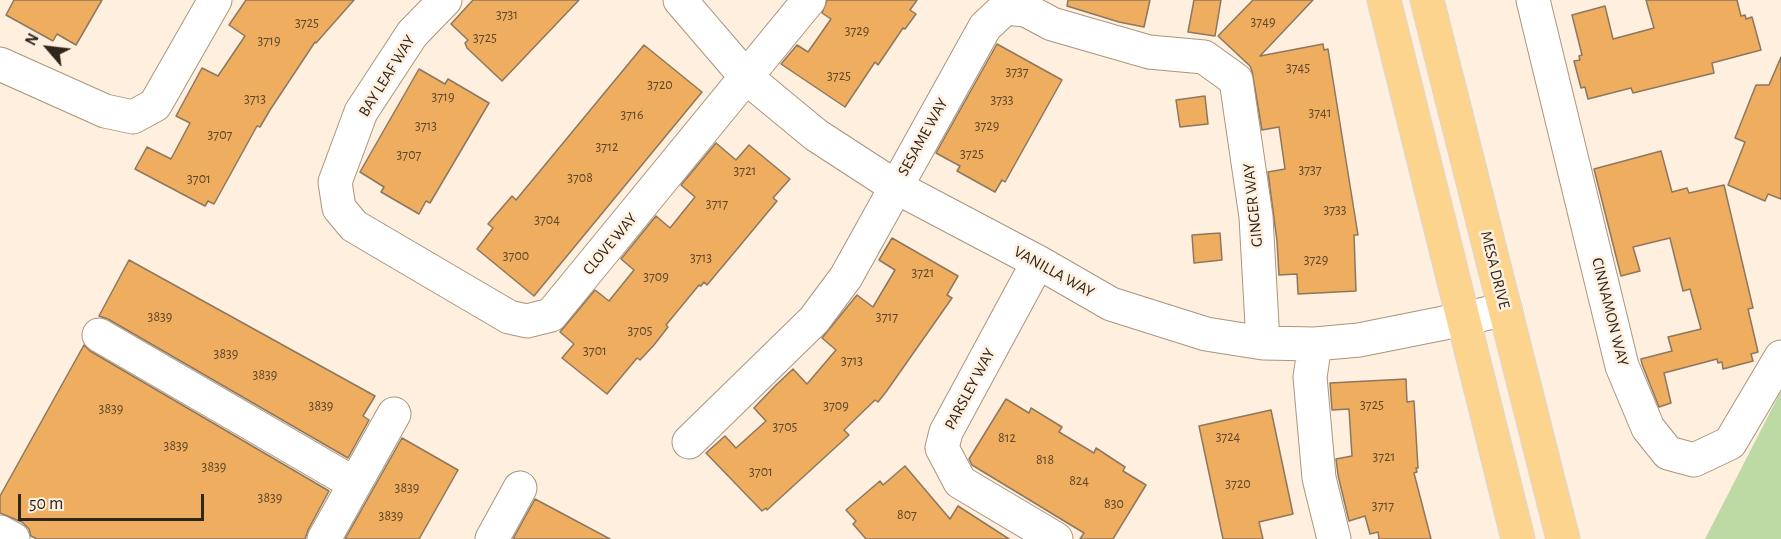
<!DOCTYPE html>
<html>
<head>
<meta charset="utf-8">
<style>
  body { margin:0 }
  #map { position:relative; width:1781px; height:539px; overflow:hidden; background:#feefdf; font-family:"Alegreya Sans",sans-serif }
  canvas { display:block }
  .north { position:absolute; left:18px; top:18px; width:60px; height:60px; -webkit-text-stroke:4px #feefdf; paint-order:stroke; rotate:298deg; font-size:16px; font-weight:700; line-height:24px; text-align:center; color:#2e251b }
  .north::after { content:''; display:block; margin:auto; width:21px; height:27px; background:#2e251b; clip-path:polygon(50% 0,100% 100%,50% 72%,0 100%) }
  .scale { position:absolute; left:18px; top:494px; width:186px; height:27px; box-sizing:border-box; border:3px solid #2e251b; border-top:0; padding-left:8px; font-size:18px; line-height:21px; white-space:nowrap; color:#2e251b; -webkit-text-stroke:4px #feefdf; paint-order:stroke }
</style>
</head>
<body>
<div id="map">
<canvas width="1781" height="539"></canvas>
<div class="north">N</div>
<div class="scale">50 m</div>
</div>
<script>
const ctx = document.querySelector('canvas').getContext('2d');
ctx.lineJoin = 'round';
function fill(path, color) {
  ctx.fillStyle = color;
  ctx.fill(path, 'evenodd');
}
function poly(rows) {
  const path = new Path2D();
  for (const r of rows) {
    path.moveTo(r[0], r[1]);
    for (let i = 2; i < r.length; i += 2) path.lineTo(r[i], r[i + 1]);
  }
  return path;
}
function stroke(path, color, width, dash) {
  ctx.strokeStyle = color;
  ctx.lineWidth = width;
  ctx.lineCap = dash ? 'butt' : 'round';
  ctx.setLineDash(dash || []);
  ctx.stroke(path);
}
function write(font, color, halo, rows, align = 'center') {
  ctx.font = font + ' "Alegreya Sans",sans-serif';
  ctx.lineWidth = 5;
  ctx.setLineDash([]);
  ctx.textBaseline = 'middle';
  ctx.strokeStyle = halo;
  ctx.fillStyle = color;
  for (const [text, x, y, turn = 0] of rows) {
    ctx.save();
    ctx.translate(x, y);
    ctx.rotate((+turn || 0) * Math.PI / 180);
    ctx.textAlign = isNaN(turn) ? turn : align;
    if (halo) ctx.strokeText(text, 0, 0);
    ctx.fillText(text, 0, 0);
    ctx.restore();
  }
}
fill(poly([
  [1781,391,1781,539,1705,539]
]), '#bddaa4');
const building = poly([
  [14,0,102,0,76,45,57,34,53,41,6,15,14,0],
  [246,0,354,0,316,43,315,42,270,110,260,127,257,126,214,204,208,201,205,206,135,169,147,147,171,159,190,123,176,116,202,68,218,76,245,36,229,25,246,0],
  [473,0,579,0,502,81,467,48,465,43,468,40,451,24,473,0],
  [827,0,917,0,910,10,916,14,905,29,903,28,878,65,875,62,845,107,781,64,797,45,808,52,831,19,822,13,827,0],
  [1068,0,1150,0,1144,27,1119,22,1067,6,1068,0],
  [1194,0,1221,0,1215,36,1188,32,1194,0],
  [1253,0,1313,0,1260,56,1323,44,1324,50,1328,49,1358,235,1354,235,1356,291,1298,294,1297,274,1279,275,1277,241,1268,172,1285,169,1279,127,1262,130,1252,71,1250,66,1218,36,1253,0],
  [1646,0,1737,0,1741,16,1745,15,1746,19,1752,17,1761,50,1712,63,1714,73,1633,93,1631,88,1588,99,1585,87,1581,88,1574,61,1580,60,1579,56,1582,55,1572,15,1605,6,1613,39,1654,28,1646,0],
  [997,44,1062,80,1005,182,1002,180,995,192,957,171,960,166,936,153,997,44],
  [644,45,702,92,534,296,477,249,493,228,488,224,512,196,516,200,644,45],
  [1781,57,1781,199,1768,194,1765,201,1728,185,1745,142,1735,138,1756,85,1769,85,1781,57],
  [419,69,445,84,448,79,489,103,430,203,426,201,419,214,381,192,384,187,360,172,419,69],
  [1205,96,1208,124,1180,127,1176,100,1205,96],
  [716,143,736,160,749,145,790,179,773,198,777,201,738,248,707,285,704,282,701,286,699,285,666,325,668,327,654,345,640,360,637,358,607,394,562,358,574,344,560,332,595,290,609,301,634,270,621,259,656,216,670,228,695,197,681,185,716,143],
  [1661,151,1672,192,1687,188,1689,193,1724,185,1753,308,1748,309,1758,352,1751,354,1753,361,1723,369,1722,362,1718,363,1717,359,1664,373,1671,403,1659,407,1642,364,1641,359,1672,351,1668,337,1701,329,1690,289,1683,291,1670,238,1633,247,1640,271,1621,276,1594,169,1661,151],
  [1220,233,1222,260,1194,263,1192,235,1220,233],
  [892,238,958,276,947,295,952,298,886,392,878,402,875,400,844,430,849,435,767,510,766,508,762,511,706,453,725,436,736,448,766,421,754,408,775,386,793,369,807,384,836,350,822,338,857,295,873,307,895,270,879,260,892,238],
  [129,260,375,396,363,416,369,420,348,458,108,319,99,316,129,260],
  [84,345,90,351,329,491,308,530,305,539,37,539,31,536,29,529,22,522,0,513,0,496,84,345],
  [1406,379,1407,402,1414,401,1418,468,1416,468,1417,472,1414,473,1431,539,1379,539,1378,532,1370,534,1365,516,1349,521,1338,475,1336,459,1352,456,1349,409,1332,410,1330,383,1406,379],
  [1006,399,1029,413,1031,408,1062,427,1059,432,1094,453,1096,448,1125,467,1123,471,1146,485,1113,539,1080,539,1084,533,972,465,969,459,1006,399],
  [1271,410,1293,514,1259,522,1263,539,1223,539,1199,426,1271,410],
  [402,438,458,470,419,539,345,539,402,438],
  [905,466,950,519,958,506,1009,539,866,539,853,524,856,521,846,510,880,481,883,485,905,466],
  [535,499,610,539,513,539,535,499]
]);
fill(building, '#efad5f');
stroke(building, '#8d775f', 1.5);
const minor = poly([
  [445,0,412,34,361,112,335,182,339,208,354,226,509,317,527,321,551,315,809,0],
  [680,0,747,78,816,135,896,187,1038,262,1111,304,1206,334,1263,343,1315,344,1359,340,1464,319,1505,309],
  [1533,0,1622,366,1648,428,1668,453,1694,460,1730,443,1781,357],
  [0,64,105,111,133,117,155,105,215,0],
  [1038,262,946,432,942,448,960,482,1056,539],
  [99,335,355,484],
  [1315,344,1310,377,1319,478,1334,539],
  [689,442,814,320,846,277,985,27,1005,8,1026,10,1052,24,1149,52,1204,57,1236,80,1256,217,1263,343],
  [0,532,13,539],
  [324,539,394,414],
  [492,539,520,488]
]);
const major = poly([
  [1384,0,1518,539],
  [1427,0,1563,539]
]);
stroke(minor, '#ab957c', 35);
stroke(major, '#d9d8d6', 35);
stroke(minor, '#fff', 33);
stroke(major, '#fcd48d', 33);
write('14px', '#5e472c', null, [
  ["3731",507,15],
  ["3749",1263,22],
  ["3725",307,23],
  ["3729",857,31],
  ["3725",485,38],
  ["3719",269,41],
  ["3745",1298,68],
  ["3737",1017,72],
  ["3725",839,76],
  ["3720",660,85],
  ["3719",443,97],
  ["3713",255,99],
  ["3733",1002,100],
  ["3741",1320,113],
  ["3716",632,115],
  ["3713",426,126],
  ["3729",987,126],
  ["3707",220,135],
  ["3712",607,147],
  ["3725",972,154],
  ["3707",409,155],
  ["3737",1310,170],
  ["3721",745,171],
  ["3708",580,178],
  ["3701",199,179],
  ["3717",717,204],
  ["3733",1335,210],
  ["3704",547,220],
  ["3700",516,256],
  ["3713",701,258],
  ["3729",1316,260],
  ["3721",923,273],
  ["3709",656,277],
  ["3839",160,317],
  ["3717",887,317],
  ["3705",640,331],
  ["3701",595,351],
  ["3839",226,354],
  ["3713",852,361],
  ["3839",265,375],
  ["3725",1372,405],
  ["3839",321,406],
  ["3709",836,406],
  ["3839",111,409],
  ["3705",785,427],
  ["3724",1228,437],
  ["812",1007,438],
  ["3839",176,446],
  ["3721",1384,457],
  ["818",1045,460],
  ["3839",214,467],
  ["3701",761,472],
  ["824",1079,481],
  ["3720",1238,484],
  ["3839",407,488],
  ["3839",270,498],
  ["830",1114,504],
  ["3717",1383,506],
  ["807",907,515],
  ["3839",391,516]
]);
write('16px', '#2e251b', '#feefdf', [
  ["BAY LEAF WAY",387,76,-58],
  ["SESAME WAY",923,137,-61],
  ["GINGER WAY",1253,205,-96],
  ["CLOVE WAY",610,244,-50],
  ["MESA DRIVE",1495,270,76],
  ["VANILLA WAY",1054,272,29],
  ["CINNAMON WAY",1610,312,76],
  ["PARSLEY WAY",970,389,-62]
]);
</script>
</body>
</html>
